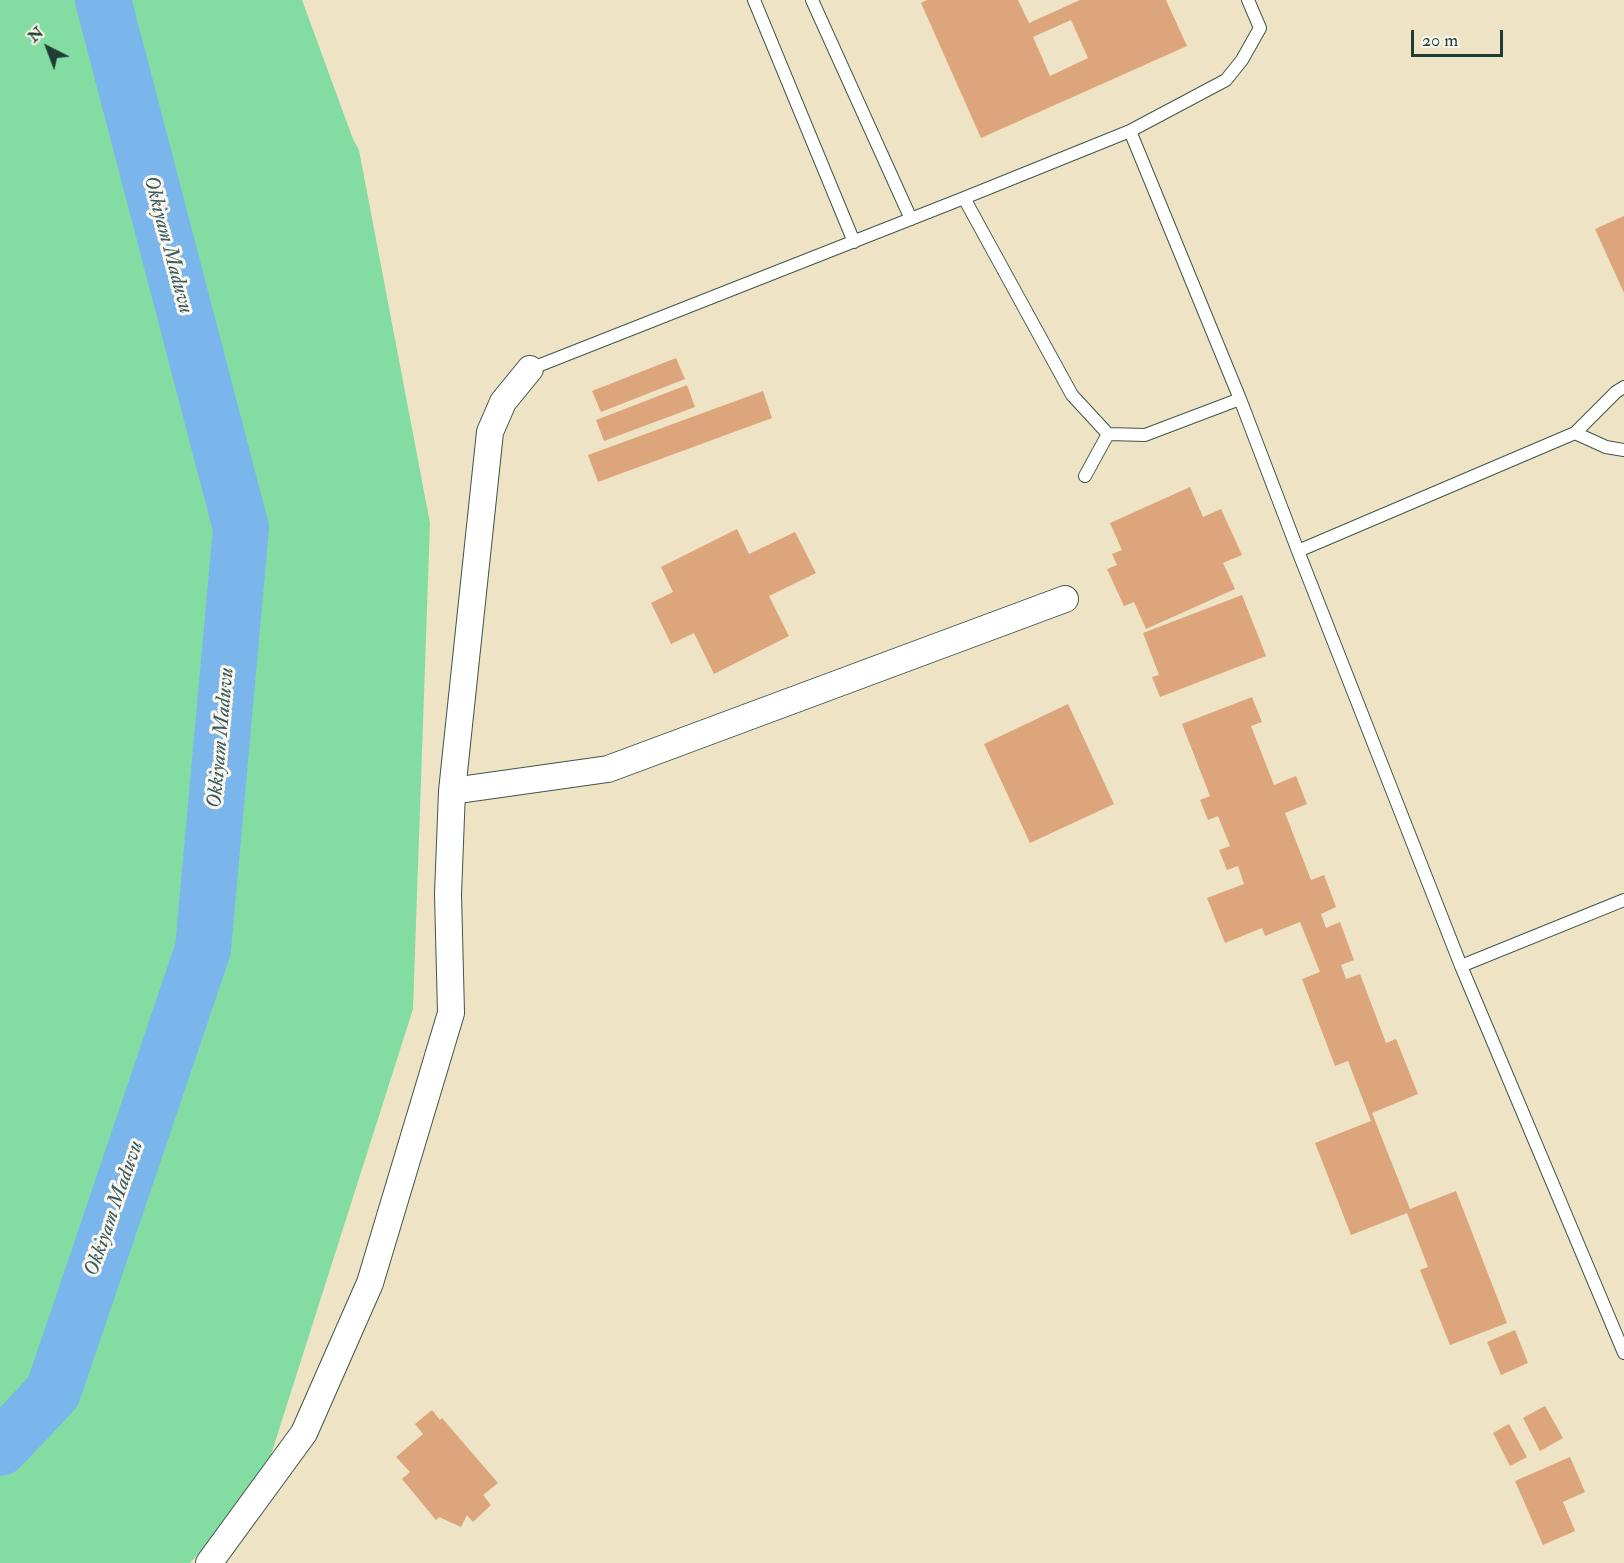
<!DOCTYPE html>
<html>
<head>
<meta charset="utf-8">
<style>
  body { margin:0 }
  #map { position:relative; width:1624px; height:1563px; overflow:hidden; background:#eee4c5; font-family:"IM FELL Double Pica",serif }
  canvas { display:block }
  .north { position:absolute; left:18px; top:18px; width:60px; height:60px; -webkit-text-stroke:4px #fbf7ec; paint-order:stroke; rotate:318deg; font-size:16px; font-weight:700; line-height:24px; text-align:center; color:#1f3d34 }
  .north::after { content:''; display:block; margin:auto; width:21px; height:27px; background:#1f3d34; clip-path:polygon(50% 0,100% 100%,50% 72%,0 100%) }
  .scale { position:absolute; left:1411px; top:30px; width:92px; height:27px; box-sizing:border-box; border:3px solid #1f3d34; border-top:0; padding-left:8px; font-size:18px; line-height:21px; white-space:nowrap; color:#1f3d34; -webkit-text-stroke:4px #fbf7ec; paint-order:stroke }
</style>
</head>
<body>
<div id="map">
<canvas width="1624" height="1563"></canvas>
<div class="north">N</div>
<div class="scale">20 m</div>
</div>
<script>
const ctx = document.querySelector('canvas').getContext('2d');
ctx.lineJoin = 'round';
function fill(path, color) {
  ctx.fillStyle = color;
  ctx.fill(path, 'evenodd');
}
function poly(rows) {
  const path = new Path2D();
  for (const r of rows) {
    path.moveTo(r[0], r[1]);
    for (let i = 2; i < r.length; i += 2) path.lineTo(r[i], r[i + 1]);
  }
  return path;
}
function stroke(path, color, width, dash) {
  ctx.strokeStyle = color;
  ctx.lineWidth = width;
  ctx.lineCap = dash ? 'butt' : 'round';
  ctx.setLineDash(dash || []);
  ctx.stroke(path);
}
function write(font, color, halo, rows, align = 'center') {
  ctx.font = font + ' "IM FELL Double Pica",serif';
  ctx.lineWidth = 6;
  ctx.setLineDash([]);
  ctx.textBaseline = 'middle';
  ctx.strokeStyle = halo;
  ctx.fillStyle = color;
  for (const [text, x, y, turn = 0] of rows) {
    ctx.save();
    ctx.translate(x, y);
    ctx.rotate((+turn || 0) * Math.PI / 180);
    ctx.textAlign = isNaN(turn) ? turn : align;
    if (halo) ctx.strokeText(text, 0, 0);
    ctx.fillText(text, 0, 0);
    ctx.restore();
  }
}
fill(poly([
  [0,0,302,0,353,139,359,150,430,523,413,1009,262,1483,190,1563,0,1563]
]), '#83dda3');
stroke(poly([
  [0,1448,53,1392,203,949,241,528,103,0]
]), '#7ab6ec', 56);
fill(poly([
  [927,0,1018,0,1029,23,1080,0,1166,0,1187,46,981,138,921,3],
  [1071,20,1088,58,1050,76,1033,37],
  [1624,216,1624,293,1595,229],
  [676,358,685,379,601,412,592,391],
  [687,385,695,407,604,441,596,420],
  [763,391,772,418,598,482,588,455],
  [1190,487,1203,517,1221,509,1242,555,1223,563,1235,589,1146,629,1134,602,1124,606,1107,569,1117,565,1112,554,1122,550,1110,523],
  [737,529,749,554,795,532,816,573,769,596,789,636,714,674,694,633,671,644,651,603,673,592,661,567],
  [1242,595,1266,656,1160,697,1152,677,1159,675,1143,633],
  [1252,697,1262,722,1251,726,1274,785,1296,776,1307,804,1285,813,1311,880,1324,875,1336,907,1321,914,1326,928,1340,922,1354,960,1341,965,1346,979,1360,974,1386,1043,1396,1039,1418,1094,1372,1113,1410,1209,1456,1191,1507,1323,1450,1345,1420,1270,1428,1267,1407,1213,1351,1235,1315,1143,1371,1121,1348,1061,1335,1066,1302,979,1320,972,1300,922,1265,936,1262,928,1225,943,1207,898,1244,884,1238,866,1227,870,1219,850,1230,846,1218,816,1208,820,1200,800,1210,796,1182,724],
  [1068,704,1114,804,1030,843,984,744],
  [1515,1330,1528,1363,1501,1375,1487,1342],
  [1545,1406,1563,1438,1540,1451,1523,1418],
  [432,1410,440,1420,442,1418,498,1483,483,1495,491,1505,473,1522,467,1515,461,1527,439,1517,436,1520,402,1479,410,1472,396,1457,423,1434,415,1424],
  [1509,1424,1527,1457,1510,1466,1493,1433],
  [1570,1457,1585,1492,1563,1502,1575,1531,1543,1545,1515,1481]
]), '#dda57b');
const service = poly([
  [754,0,854,242],
  [812,0,911,219],
  [1130,131,1226,80,1242,60,1260,28,1248,0],
  [964,198,1072,395,1108,434,1145,435,1240,399],
  [530,369,964,198,1130,131,1240,399,1298,551,1461,966,1624,1353],
  [1575,433,1606,447,1624,450],
  [1085,476,1108,434],
  [1298,551,1575,433,1616,392,1624,387],
  [1461,966,1624,900]
]);
const minor = poly([
  [452,791,608,769,1065,599],
  [209,1563,304,1433,370,1283,451,1013,448,894,452,791,490,432,503,402,530,369]
]);
stroke(service, '#3e564a', 14);
stroke(minor, '#3e564a', 28);
stroke(service, '#fff', 12);
stroke(minor, '#fff', 26);
write('italic 21px', '#365b62', '#fbf7ec', [
  ["Okkiyam Maduvu",167,245,75],
  ["Okkiyam Maduvu",222,738,-85],
  ["Okkiyam Maduvu",115,1209,-71]
]);
</script>
</body>
</html>
